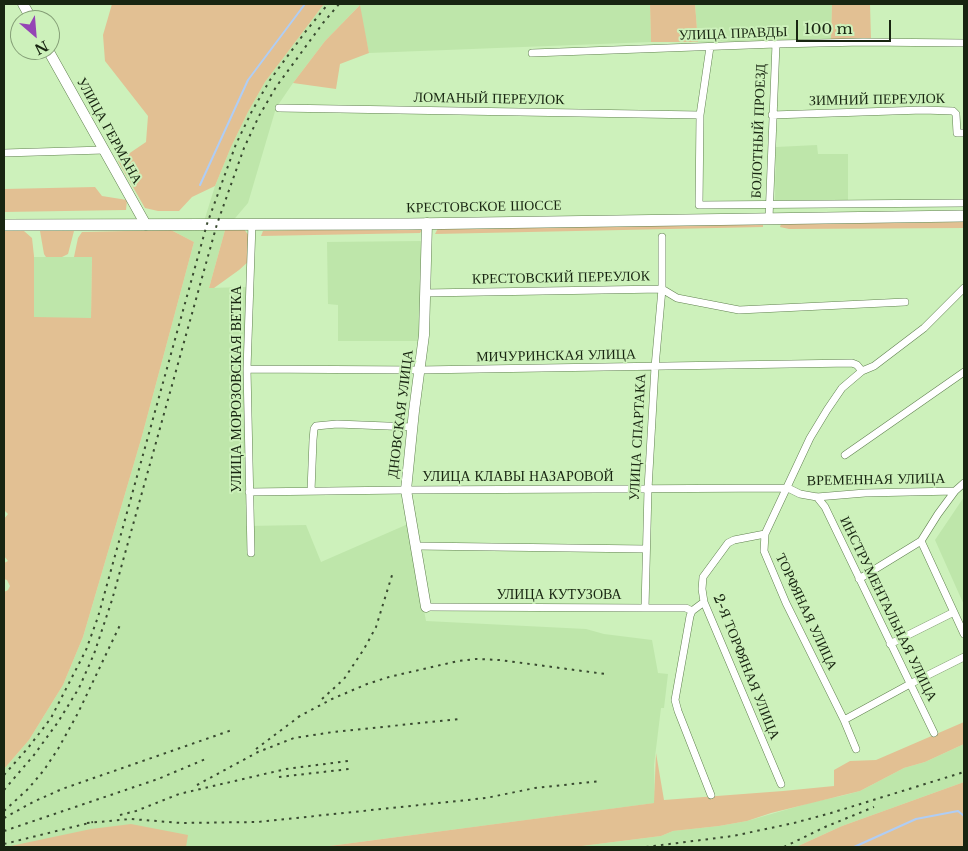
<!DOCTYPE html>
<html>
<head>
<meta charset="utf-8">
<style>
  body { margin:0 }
  #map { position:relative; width:968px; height:851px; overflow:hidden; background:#cdf1bb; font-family:"Libre Baskerville",serif }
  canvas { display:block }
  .frame { position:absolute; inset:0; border:5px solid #182511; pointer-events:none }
  .north { position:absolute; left:10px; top:10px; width:50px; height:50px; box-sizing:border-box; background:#cdf1bb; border:1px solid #859f77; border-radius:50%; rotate:153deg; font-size:14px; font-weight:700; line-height:20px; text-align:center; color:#182511 }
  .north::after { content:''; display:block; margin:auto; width:18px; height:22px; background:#9545b5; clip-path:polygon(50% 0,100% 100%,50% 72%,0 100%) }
  .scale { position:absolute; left:796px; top:20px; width:95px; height:22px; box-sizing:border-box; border:2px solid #182511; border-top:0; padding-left:6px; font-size:15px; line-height:18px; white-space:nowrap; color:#182511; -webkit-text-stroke:4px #cdf1bb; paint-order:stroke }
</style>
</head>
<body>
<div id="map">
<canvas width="968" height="851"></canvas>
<div class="frame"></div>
<div class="north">N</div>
<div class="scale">100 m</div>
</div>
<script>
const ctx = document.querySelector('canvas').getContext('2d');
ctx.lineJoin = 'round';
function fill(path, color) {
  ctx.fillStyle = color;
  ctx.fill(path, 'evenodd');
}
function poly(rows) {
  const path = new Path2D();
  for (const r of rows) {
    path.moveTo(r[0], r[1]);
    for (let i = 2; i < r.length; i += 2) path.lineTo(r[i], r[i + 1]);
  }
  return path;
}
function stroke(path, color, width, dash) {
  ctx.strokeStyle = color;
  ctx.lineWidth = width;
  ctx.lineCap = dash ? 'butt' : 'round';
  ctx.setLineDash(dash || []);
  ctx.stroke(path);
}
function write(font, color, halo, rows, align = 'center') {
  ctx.font = font + ' "Libre Baskerville",serif';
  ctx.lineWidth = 4;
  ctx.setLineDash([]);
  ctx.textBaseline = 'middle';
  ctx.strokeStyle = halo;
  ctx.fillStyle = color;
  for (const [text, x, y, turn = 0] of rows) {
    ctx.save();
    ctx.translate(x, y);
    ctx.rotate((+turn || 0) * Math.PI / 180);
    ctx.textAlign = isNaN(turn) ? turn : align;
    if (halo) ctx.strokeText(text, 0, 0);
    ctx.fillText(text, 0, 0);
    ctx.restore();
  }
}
fill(poly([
  [324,4,650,4,651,42,369,53,359,6,325,41,293,83,276,108,248,203,225,230,209,288,247,287,246,526,306,525,321,562,408,524,426,621,586,629,604,634,652,640,658,673,668,674,664,708,661,708,654,765,655,803,322,847,4,847,4,769,29,740,63,685,83,637,142,436,194,242,171,230,201,231,215,186,231,147,248,112,265,82],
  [695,4,832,4,831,39,698,42],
  [817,145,818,154,848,154,848,200,775,200,776,147],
  [421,241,420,341,338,341,338,305,328,304,327,242],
  [34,257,92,257,91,318,34,318],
  [964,497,964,605,935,540],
  [964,744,964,782,842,826,796,847,574,847,661,836,673,831,719,826,747,821,813,802,841,796,860,791,904,768,925,762]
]), '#bee6aa');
fill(poly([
  [112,4,324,4,265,82,248,112,231,147,215,186,192,197,179,211,158,211,145,208,118,161,146,142,148,116,105,61,103,35],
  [650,4,695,4,698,42,651,42],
  [832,4,870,4,871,39,831,39],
  [360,5,369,53,340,64,336,89,293,83,325,41],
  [95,187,102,196,127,200,126,210,4,212,4,189],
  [964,222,964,228,789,229,780,227,781,224],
  [763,224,763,227,435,234,438,228],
  [401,227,423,229,420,233,261,236,263,231],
  [243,228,250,237,249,261,239,270,214,288,209,288,225,230],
  [171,230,194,242,142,436,83,637,63,685,29,740,4,769,4,592,8,590,10,586,7,580,4,579,4,563,8,561,4,556,5,540,4,519,8,514,4,510,4,231,24,231,32,238,34,256,34,317,91,318,92,257,74,257,78,238,82,232],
  [40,231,74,231,68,254,62,257,46,257,44,254],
  [964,722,964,744,925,762,904,768,860,791,771,813,747,821,719,826,673,831,661,836,574,847,322,847,654,803,656,753,664,800,783,791,834,786,834,770,850,761,876,760],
  [964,782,964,847,796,847,842,826],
  [131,824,188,835,186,847,6,847,91,829]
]), '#e2c093');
stroke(poly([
  [200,185,248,80,305,4],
  [854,847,916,819,958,811,964,816]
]), '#afcdf5', 2);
const street = poly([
  [710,47,700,115,699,205,964,203],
  [532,53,776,44,863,42,964,43],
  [279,108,700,115],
  [772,115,923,110,953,111,956,114,957,133,964,133],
  [4,153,104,150],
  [769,218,776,44],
  [425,293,662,289,677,298,739,310,905,302],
  [247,369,419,370,852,363,857,365,862,371],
  [845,455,964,372],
  [311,491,313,440,314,429,316,426,337,424,412,427],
  [955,491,938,514,921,541,964,634],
  [249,492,406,490,788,488,800,494,817,497,865,493,955,491,964,483],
  [817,497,825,507,934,733],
  [765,534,734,540,728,543,703,577,702,589,704,602,781,784],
  [416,546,646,549],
  [251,553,247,369,252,224],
  [859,579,921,541],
  [704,602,692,611,690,616,675,700,678,711,711,795],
  [426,607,645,608,686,608,692,611],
  [645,608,648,489,655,367,662,289,662,237],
  [890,644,954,612],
  [844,720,910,684,964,657],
  [856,749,844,720,786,603,764,551,765,534,810,438,827,410,842,388,862,371,874,366,924,328,964,288]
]);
const secondary = poly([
  [23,4,32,20],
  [48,50,146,225],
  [426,607,406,490,414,411,424,335,427,223]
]);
const primary = poly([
  [4,225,408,224,964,216]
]);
stroke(street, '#618150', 8);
stroke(secondary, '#618150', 11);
stroke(primary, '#618150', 12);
stroke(street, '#fff', 7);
stroke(secondary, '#fff', 10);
stroke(primary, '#fff', 11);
stroke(poly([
  [322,699,344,679,364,649,376,627,393,572],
  [298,717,332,699,367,684,389,677,458,661,476,659,500,660,605,674],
  [256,749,304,713],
  [4,775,28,748,51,718,86,650,98,617,207,224,236,144,252,111,270,80,306,31,328,4],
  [279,777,349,769],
  [197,785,258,752,294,738,333,732,460,719],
  [4,790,34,755,58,722,79,688,94,654,112,600,217,224,244,148,259,116,276,87,323,23,339,4],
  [4,811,28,789,44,770,58,749,78,713,120,625],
  [120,815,136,811,179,794,286,769,348,761],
  [4,818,33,802,62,789,232,730],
  [87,823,131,819,181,823,258,822,486,798,535,788,601,781],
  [4,831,158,779,208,758],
  [4,844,93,822],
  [646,847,733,836,794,823,831,813,964,772],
  [784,847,825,827,874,807]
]), '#394a30', 2, [2.5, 5]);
write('14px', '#182511', '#cdf1bb', [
  ["УЛИЦА ПРАВДЫ",733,34,-2],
  ["ЛОМАНЫЙ ПЕРЕУЛОК",489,99,1],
  ["ЗИМНИЙ ПЕРЕУЛОК",877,100,-1],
  ["УЛИЦА ГЕРМАНА",109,131,61],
  ["БОЛОТНЫЙ ПРОЕЗД",759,131,-88],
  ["КРЕСТОВСКОЕ ШОССЕ",484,207,-1],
  ["КРЕСТОВСКИЙ ПЕРЕУЛОК",561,278,-1],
  ["МИЧУРИНСКАЯ УЛИЦА",556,356,-1],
  ["УЛИЦА МОРОЗОВСКАЯ ВЕТКА",237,389,-90],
  ["ДНОВСКАЯ УЛИЦА",401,414,-83],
  ["УЛИЦА СПАРТАКА",638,437,-87],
  ["УЛИЦА КЛАВЫ НАЗАРОВОЙ",518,477],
  ["ВРЕМЕННАЯ УЛИЦА",876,480,-1],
  ["УЛИЦА КУТУЗОВА",559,595],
  ["ИНСТРУМЕНТАЛЬНАЯ УЛИЦА",888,609,64],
  ["ТОРФЯНАЯ УЛИЦА",806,612,65],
  ["2-Я ТОРФЯНАЯ УЛИЦА",746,667,68]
]);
</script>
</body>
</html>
